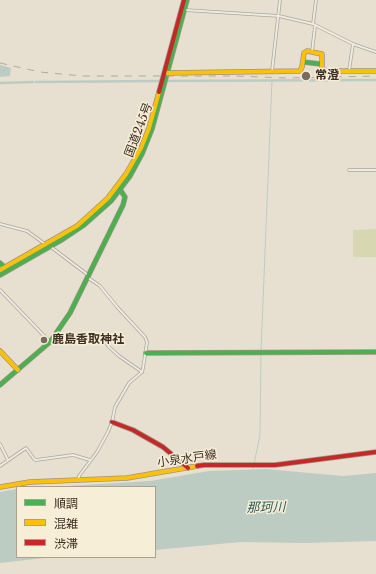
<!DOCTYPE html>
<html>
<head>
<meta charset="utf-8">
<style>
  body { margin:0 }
  #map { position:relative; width:376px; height:574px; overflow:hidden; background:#e7e0d0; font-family:"Libre Baskerville","Noto Sans JP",serif }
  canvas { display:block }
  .legend { position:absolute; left:16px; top:486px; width:140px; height:72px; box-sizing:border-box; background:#f7eed8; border:1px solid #ada18e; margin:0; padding:5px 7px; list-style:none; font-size:12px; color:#3d2e20 }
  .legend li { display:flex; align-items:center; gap:8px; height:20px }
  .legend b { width:20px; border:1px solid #ada18e }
</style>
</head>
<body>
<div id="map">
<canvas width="376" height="574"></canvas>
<ul class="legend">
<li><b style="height:5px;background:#4caf50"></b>順調</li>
<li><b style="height:5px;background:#ffc107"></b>混雑</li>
<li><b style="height:5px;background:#c62828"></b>渋滞</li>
</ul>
</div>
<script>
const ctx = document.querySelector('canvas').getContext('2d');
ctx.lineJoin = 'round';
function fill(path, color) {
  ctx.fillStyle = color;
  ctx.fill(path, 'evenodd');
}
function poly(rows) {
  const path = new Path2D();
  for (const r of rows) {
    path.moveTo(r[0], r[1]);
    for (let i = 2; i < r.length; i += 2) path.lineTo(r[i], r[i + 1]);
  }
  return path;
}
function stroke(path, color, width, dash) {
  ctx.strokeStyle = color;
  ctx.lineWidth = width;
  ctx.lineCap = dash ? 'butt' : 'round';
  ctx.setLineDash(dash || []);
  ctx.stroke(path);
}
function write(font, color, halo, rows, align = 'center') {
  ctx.font = font + ' "Libre Baskerville","Noto Sans JP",serif';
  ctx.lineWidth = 3;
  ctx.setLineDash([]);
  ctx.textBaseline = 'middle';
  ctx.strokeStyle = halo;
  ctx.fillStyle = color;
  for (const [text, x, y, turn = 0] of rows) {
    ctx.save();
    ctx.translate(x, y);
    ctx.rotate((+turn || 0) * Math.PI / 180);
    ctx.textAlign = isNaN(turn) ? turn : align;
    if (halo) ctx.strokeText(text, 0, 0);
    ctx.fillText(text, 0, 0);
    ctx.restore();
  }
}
fill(poly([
  [376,229,376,257,353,257,353,230]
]), '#d7d7b2');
fill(poly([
  [0,65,11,68,10,76,0,77],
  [266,469,343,476,376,473,376,541,305,543,241,542,155,550,155,487,50,487,150,481,209,471],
  [17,489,17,557,53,557,0,563,0,492]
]), '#bcccc2');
stroke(poly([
  [261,351,272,80],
  [253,469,260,435,261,354]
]), '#bcccc2', 1);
stroke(poly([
  [169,81,376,80],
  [36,82,159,81],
  [0,83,33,82]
]), '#bcccc2', 2.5);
const street = poly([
  [185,10,279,16,313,24,353,44],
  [313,24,316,0],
  [312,52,315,26],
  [272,71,280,0],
  [349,71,353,44,376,52],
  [349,170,376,170],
  [0,224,27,231,45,244],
  [51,247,88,275],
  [0,290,50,342],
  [103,338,108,346,119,356,142,372],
  [0,444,8,460],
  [0,466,26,448,34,459,36,460,73,455,90,460],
  [78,480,79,476,97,452,108,432,112,422,115,407,129,383,142,372,143,368,147,342,145,337,118,308,100,286,87,277]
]);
const fast = poly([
  [303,62,321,64],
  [0,263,8,270],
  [0,275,63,239,84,225,111,201,130,176,142,154,152,129,187,0],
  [146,353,376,352],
  [0,385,50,342,70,313,123,205,125,197,119,188]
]);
const slow = poly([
  [167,73,300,71,302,67,304,53,307,51,322,54,322,68,325,71,376,71],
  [0,270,77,226,108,198,126,174,141,148,149,128,159,92],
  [0,351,18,370],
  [0,487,30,482,127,478,197,466]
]);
const jam = poly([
  [159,92,184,0],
  [112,422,133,430,163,447,188,468],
  [197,466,204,465,275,465,376,452]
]);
stroke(street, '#ada598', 3.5);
stroke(fast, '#9c9588', 5.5);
stroke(slow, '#9c9588', 5.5);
stroke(jam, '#9c9588', 5.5);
stroke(street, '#efebe3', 2);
stroke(fast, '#4caf50', 4);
stroke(slow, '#ffc107', 4);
stroke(jam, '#c62828', 4);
stroke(poly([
  [0,63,40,72,82,76,234,76,287,78,376,76]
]), '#afaaa2', 1, [7, 7]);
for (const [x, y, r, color] of [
  [306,76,5,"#786c5e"],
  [44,340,4,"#786c5e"]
]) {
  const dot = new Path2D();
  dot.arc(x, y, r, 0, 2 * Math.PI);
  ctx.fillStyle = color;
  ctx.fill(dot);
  stroke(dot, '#f7eed8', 1.5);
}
write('bold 12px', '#3d2e20', '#f7eed8', [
  ["常澄",315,76],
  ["鹿島香取神社",52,340]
], 'left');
write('12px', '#3d2e20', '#f7eed8', [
  ["国道245号",139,130,-69],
  ["小泉水戸線",187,459,-8]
]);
write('italic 13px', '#2e5d5a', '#f7eed8', [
  ["那珂川",266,508,-1]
]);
</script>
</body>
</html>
